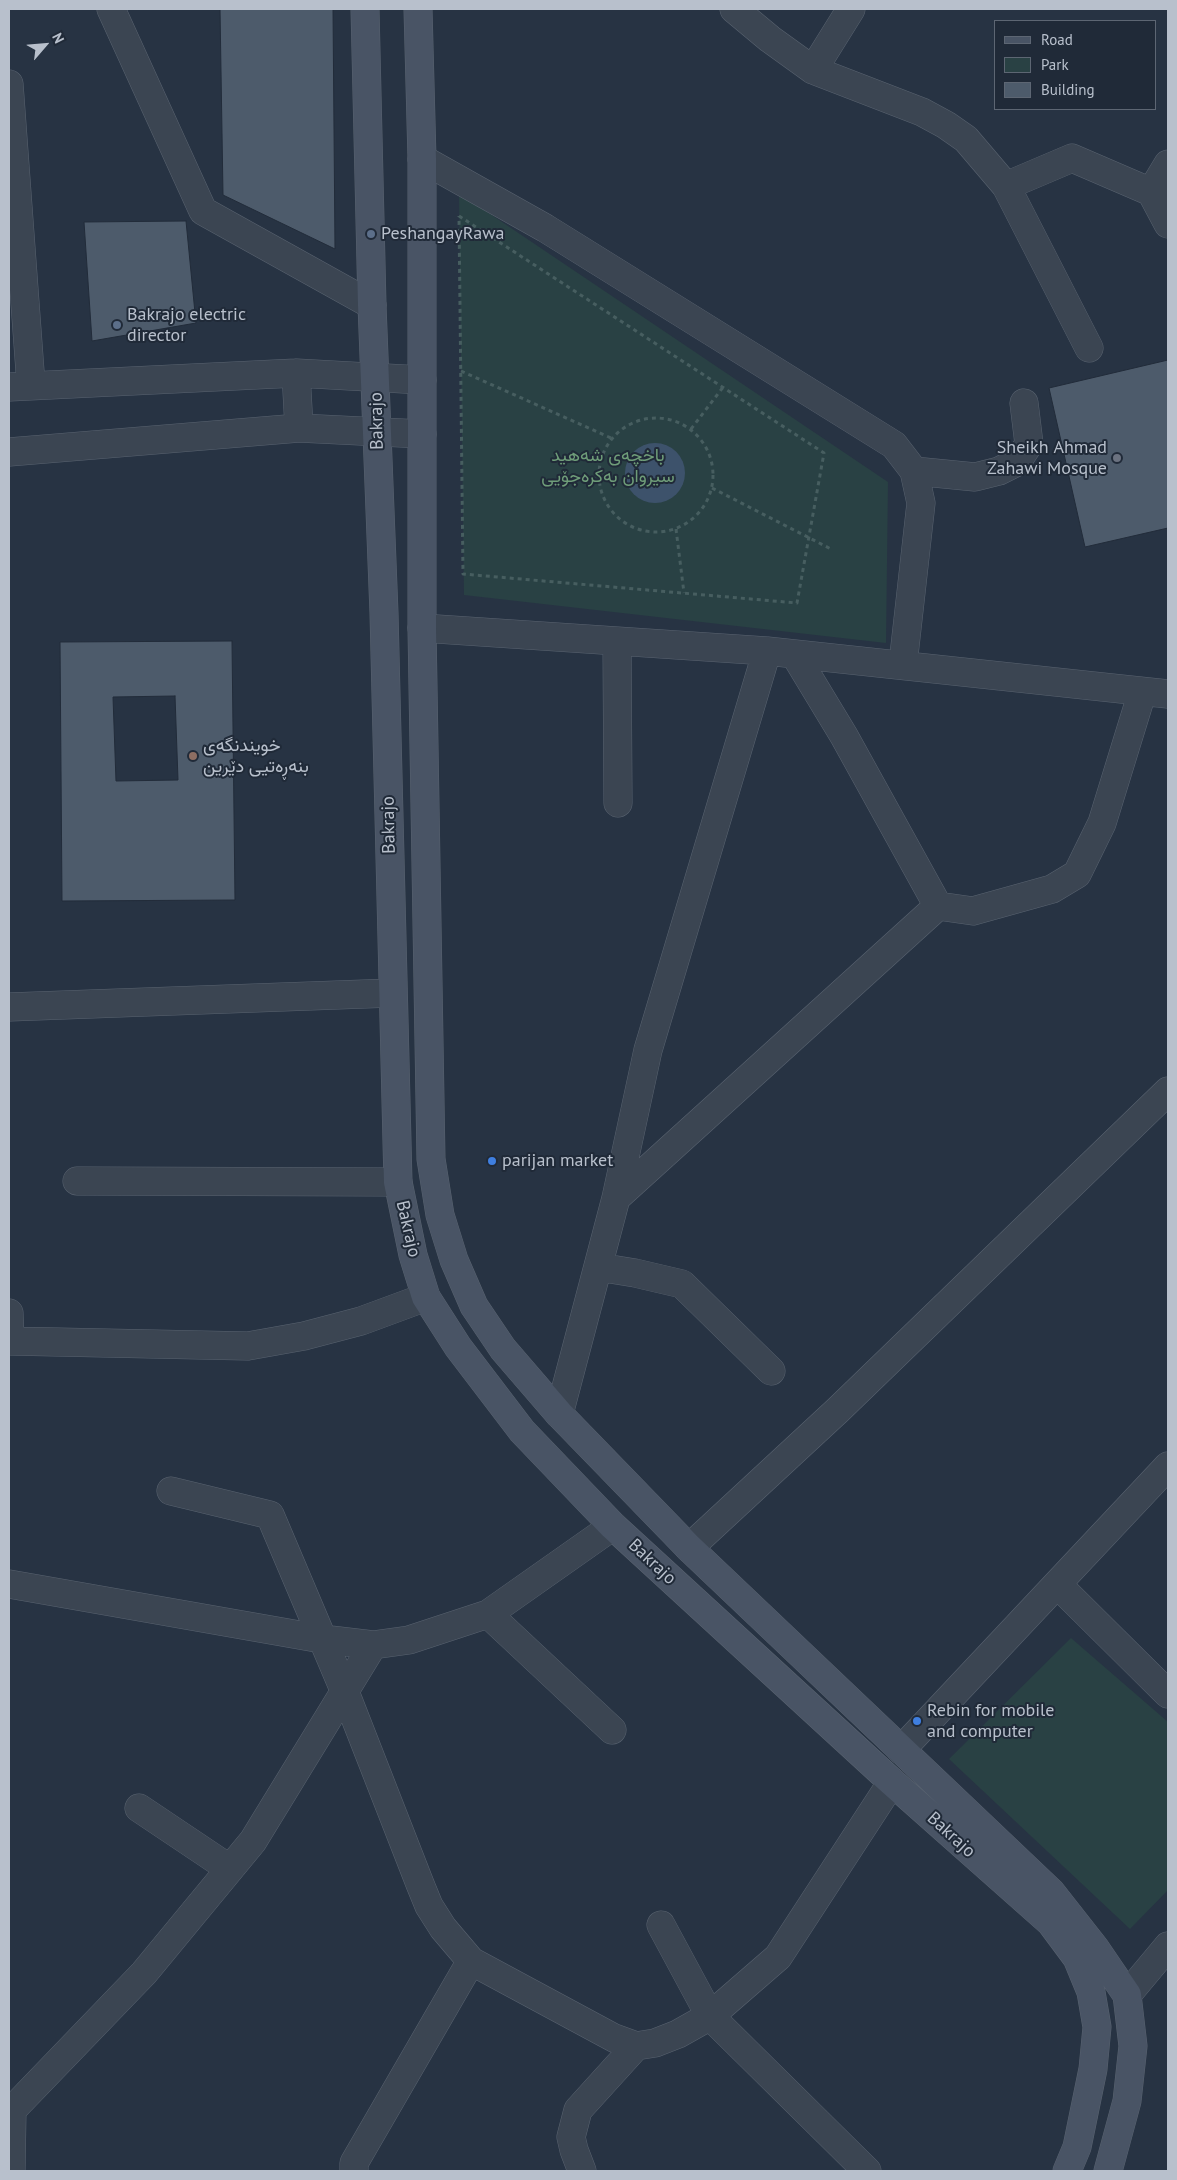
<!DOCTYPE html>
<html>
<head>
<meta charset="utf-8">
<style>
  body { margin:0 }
  #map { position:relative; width:1177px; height:2180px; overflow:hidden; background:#273343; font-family:"PT Sans",sans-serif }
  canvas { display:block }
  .frame { position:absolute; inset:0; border:10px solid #b8c0cc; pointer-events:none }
  .legend { position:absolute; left:994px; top:20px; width:162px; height:90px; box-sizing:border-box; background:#202a38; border:1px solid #5d6673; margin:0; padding:6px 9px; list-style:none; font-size:15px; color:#b8c0cc }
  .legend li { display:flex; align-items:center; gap:10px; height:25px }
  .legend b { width:25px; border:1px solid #5d6673 }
  .north { position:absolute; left:20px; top:20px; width:50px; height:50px; -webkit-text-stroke:4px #202a38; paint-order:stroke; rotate:63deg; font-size:14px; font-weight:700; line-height:20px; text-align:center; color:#b8c0cc }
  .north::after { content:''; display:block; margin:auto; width:18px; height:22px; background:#b8c0cc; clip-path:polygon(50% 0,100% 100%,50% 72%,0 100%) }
</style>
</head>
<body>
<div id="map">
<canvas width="1177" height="2180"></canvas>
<div class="frame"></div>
<ul class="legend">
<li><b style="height:6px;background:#495465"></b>Road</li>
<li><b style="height:14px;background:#294144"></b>Park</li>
<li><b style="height:14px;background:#4d5b6b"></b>Building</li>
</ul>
<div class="north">N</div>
</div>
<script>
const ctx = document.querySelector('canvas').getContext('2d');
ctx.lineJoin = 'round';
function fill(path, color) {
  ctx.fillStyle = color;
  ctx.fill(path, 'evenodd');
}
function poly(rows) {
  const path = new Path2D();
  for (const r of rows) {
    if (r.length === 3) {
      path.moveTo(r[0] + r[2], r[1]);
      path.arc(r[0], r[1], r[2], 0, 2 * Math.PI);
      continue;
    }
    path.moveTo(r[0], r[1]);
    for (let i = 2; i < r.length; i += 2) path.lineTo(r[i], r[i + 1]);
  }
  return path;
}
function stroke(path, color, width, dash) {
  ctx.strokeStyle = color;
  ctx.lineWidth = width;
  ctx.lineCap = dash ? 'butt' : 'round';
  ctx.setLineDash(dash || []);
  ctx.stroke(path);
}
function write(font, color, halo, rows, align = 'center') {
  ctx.font = font + ' "PT Sans",Vazirmatn,sans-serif';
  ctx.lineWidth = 4;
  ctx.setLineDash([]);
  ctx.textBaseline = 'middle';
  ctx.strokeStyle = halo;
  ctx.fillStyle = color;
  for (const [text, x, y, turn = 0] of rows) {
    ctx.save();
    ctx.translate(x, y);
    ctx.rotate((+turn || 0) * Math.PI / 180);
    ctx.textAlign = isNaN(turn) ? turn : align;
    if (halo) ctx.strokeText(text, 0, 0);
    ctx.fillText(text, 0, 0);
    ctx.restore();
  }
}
fill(poly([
  [459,193,888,482,886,643,464,595],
  [1071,1638,1168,1722,1168,1890,1130,1929,949,1759]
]), '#294144');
fill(poly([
  [655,473,30]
]), '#3d526b');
const building = poly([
  [220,9,333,9,335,249,223,195,220,9],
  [186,221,196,323,92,341,84,222,186,221],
  [1168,360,1168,528,1085,547,1049,388,1168,360],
  [232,641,235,900,62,901,60,642,232,641],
  [175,696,178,780,116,781,113,697,175,696]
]);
fill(building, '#4d5b6b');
stroke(building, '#222c3a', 1);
const street = poly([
  [111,9,203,211,372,305],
  [734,9,770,39,813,70,922,112,946,125,966,139,1006,186,1072,158,1151,192,1168,224],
  [813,70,851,9],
  [9,84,31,385],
  [422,159,545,228,894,445,914,471,921,503,903,664],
  [1006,186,1089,348],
  [1151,192,1168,164],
  [296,373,299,428],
  [9,387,296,373,422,380],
  [9,452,299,428,422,434],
  [914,471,975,477,999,471,1017,462,1029,444,1024,403],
  [422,628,767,651,1168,694],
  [617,641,618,803],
  [795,655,844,736,938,906],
  [938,906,973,911,1052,889,1077,874,1102,823,1142,693],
  [9,1007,392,993],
  [77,1181,398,1182],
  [616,1198,938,906],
  [598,1267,635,1273,682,1284,771,1371],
  [9,1313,10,1341],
  [9,1341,248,1346,304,1336,361,1321,426,1297],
  [559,1414,616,1198,648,1050,767,651],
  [171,1491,270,1515,345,1692,420,1884,429,1906,443,1928,471,1961,614,2038,636,2046,655,2043,678,2034,710,2016,778,1957,892,1782],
  [689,1548,838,1410,1168,1091],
  [9,1584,322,1639,373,1645,409,1640,488,1614,613,1526],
  [1057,1584,1168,1694],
  [488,1614,612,1730],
  [901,1750,1168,1466],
  [139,1808,230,1869],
  [661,1925,710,2016,867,2171],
  [1127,1995,1168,1946],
  [11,2171,12,2110,144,1973,253,1841,373,1645],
  [354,2171,354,2163,471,1961],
  [582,2171,574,2150,571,2137,578,2110,636,2046]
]);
const secondary = poly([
  [365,9,372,305,384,613,398,1182,413,1255,426,1297,458,1347,522,1431,613,1526,892,1782,1051,1923,1077,1958,1091,1992,1097,2027,1093,2069,1077,2147,1067,2171],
  [418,9,422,159,422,628,431,1159,440,1215,454,1260,474,1306,503,1349,559,1414,689,1548,1051,1892,1095,1948,1127,1995,1133,2046,1127,2101,1108,2171]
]);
stroke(street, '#596370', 29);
stroke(secondary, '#596370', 29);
stroke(poly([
  [459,216,824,453,797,603,463,574,459,216],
  [461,371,611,438],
  [656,475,57],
  [691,429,724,386],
  [712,488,831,549],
  [676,529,684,593]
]), '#475e60', 3, [4, 4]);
stroke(street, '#3b4552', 28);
stroke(secondary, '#495465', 28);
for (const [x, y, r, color] of [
  [371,234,5,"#5c6f8a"],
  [117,325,5,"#5c6f8a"],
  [1117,458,5,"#6b7280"],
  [193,756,5,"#8d6e63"],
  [492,1161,5,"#3f7fe0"],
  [917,1721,5,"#3f7fe0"]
]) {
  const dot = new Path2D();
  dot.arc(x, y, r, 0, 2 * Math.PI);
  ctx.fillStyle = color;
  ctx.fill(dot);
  stroke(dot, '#202a38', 2);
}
write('18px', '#b8c0cc', '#202a38', [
  ["PeshangayRawa",381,234],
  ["Bakrajo electric",127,315],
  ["director",127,336],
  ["Sheikh Ahmad",1107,448,"right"],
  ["Zahawi Mosque",1107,469,"right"],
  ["خویندنگەی",203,746],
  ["بنەڕەتیی دێرین",203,767],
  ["parijan market",502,1161],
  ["Rebin for mobile",927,1711],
  ["and computer",927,1732]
], 'left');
write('18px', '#b8c0cc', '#202a38', [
  ["Bakrajo",377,421,-91],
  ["Bakrajo",389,825,-91],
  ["Bakrajo",408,1229,77],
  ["Bakrajo",652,1562,43],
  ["Bakrajo",951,1835,42]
]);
write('18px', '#6f9d79', '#202a38', [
  ["باخچەی شەهید",608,456],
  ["سیروان بەکرەجۆیی",608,477]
]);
</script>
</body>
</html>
